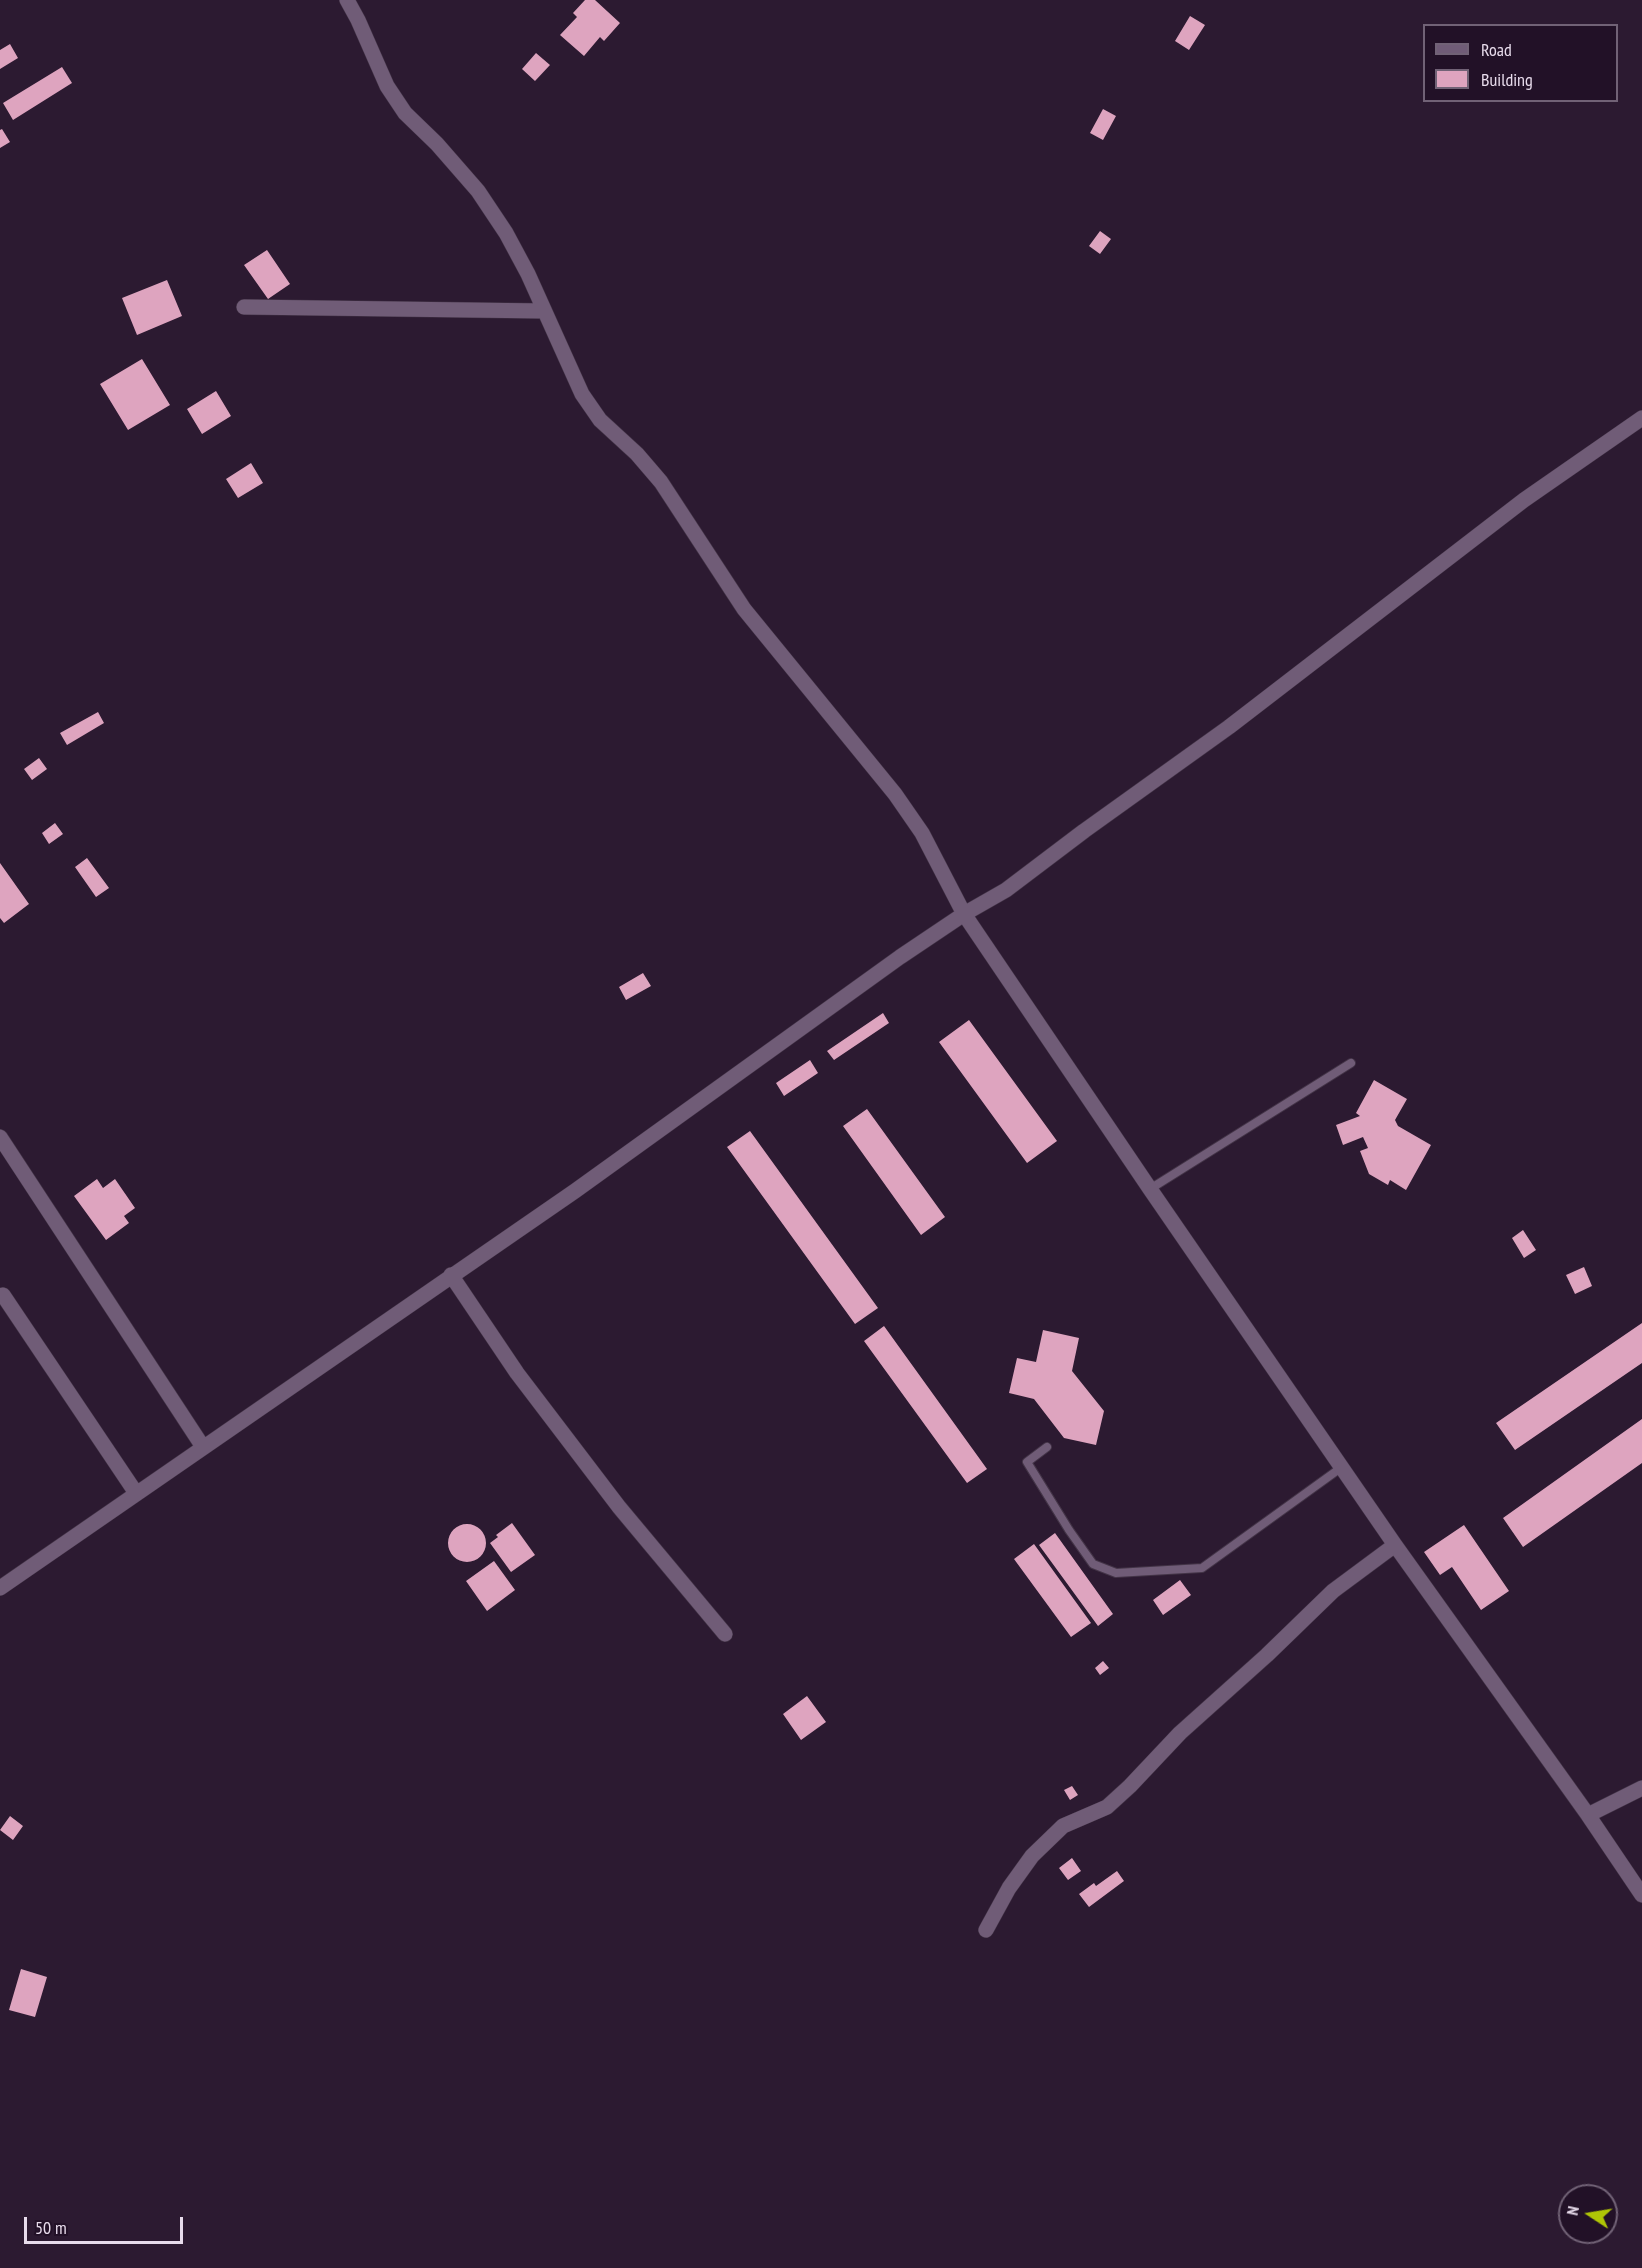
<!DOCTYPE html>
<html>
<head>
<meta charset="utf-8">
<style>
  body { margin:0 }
  #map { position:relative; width:1642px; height:2268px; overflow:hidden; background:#2c1a31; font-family:"PT Sans Narrow",sans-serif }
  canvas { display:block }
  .legend { position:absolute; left:1423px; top:24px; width:195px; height:78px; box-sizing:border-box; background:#221127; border:2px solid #716276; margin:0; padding:8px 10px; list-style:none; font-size:18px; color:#e8dcec }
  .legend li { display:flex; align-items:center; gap:12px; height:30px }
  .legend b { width:30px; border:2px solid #716276 }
  .north { position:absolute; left:1558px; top:2184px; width:60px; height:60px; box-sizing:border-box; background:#221127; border:2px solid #716276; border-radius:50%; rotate:282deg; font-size:16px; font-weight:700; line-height:24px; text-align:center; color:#e8dcec }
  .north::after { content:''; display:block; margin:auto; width:21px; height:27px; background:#afc506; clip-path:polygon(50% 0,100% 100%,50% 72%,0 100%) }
  .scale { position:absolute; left:24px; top:2217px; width:159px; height:27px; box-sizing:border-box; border:3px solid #e8dcec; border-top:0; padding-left:8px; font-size:18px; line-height:21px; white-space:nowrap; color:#e8dcec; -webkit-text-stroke:4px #221127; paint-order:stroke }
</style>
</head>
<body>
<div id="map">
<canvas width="1642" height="2268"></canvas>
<ul class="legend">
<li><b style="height:8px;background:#705c77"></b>Road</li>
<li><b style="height:16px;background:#dea4bf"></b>Building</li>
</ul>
<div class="north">N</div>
<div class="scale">50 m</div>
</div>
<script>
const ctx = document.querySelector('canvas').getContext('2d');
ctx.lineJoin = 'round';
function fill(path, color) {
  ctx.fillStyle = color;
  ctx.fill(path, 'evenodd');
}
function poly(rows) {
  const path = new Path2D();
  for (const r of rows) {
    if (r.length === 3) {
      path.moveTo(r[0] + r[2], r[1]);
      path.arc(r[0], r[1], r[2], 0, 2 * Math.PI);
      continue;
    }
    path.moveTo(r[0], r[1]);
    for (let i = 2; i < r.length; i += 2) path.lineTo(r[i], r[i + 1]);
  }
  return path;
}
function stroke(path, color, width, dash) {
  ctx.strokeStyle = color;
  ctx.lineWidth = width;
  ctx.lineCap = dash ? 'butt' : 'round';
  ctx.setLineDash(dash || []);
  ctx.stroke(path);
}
fill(poly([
  [585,0,595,0,620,23,604,41,600,37,584,56,560,35,577,17,573,13],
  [1190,16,1205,25,1189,50,1175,41],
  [10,44,18,58,0,69,0,50],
  [536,53,550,65,535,81,522,69],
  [62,67,72,83,13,120,3,103],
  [1103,109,1116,116,1103,140,1090,133],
  [2,129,10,142,0,148,0,130],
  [1100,231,1111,239,1100,254,1089,246],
  [267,250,290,284,268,299,244,265],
  [167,280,182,316,137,335,122,298],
  [142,359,170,405,128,430,100,384],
  [216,391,231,416,202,434,187,409],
  [251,463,263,483,238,498,226,479],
  [98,712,104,723,67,745,60,733],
  [39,758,47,769,32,780,24,769],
  [55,823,63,834,49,844,42,833],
  [87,858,109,888,96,897,75,867],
  [0,863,29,904,4,923,0,918],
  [643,973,651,986,626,1000,619,987],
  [883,1013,889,1023,834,1060,827,1051],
  [969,1020,1057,1141,1027,1163,939,1042],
  [810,1060,818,1073,784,1096,776,1083],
  [1374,1080,1407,1099,1395,1120,1398,1126,1431,1145,1406,1190,1390,1180,1388,1185,1369,1174,1360,1151,1368,1148,1363,1137,1343,1145,1336,1125,1360,1116,1356,1113],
  [867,1109,945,1217,921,1235,843,1126],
  [750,1131,878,1308,855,1324,727,1147],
  [97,1179,103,1188,115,1179,135,1208,124,1216,129,1223,106,1240,74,1196],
  [1523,1230,1536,1250,1524,1258,1512,1238],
  [1584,1267,1592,1286,1575,1294,1566,1275],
  [1642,1323,1642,1363,1515,1450,1496,1423],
  [884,1326,987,1469,967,1483,864,1341],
  [1043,1330,1079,1338,1072,1371,1104,1411,1096,1445,1064,1438,1034,1399,1009,1393,1017,1358,1036,1362],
  [1642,1419,1642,1463,1523,1547,1503,1518],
  [512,1523,535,1555,511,1572,490,1543,498,1537,496,1535],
  [467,1543,19],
  [1464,1525,1509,1591,1481,1610,1452,1567,1440,1575,1424,1552],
  [1055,1533,1113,1614,1098,1626,1039,1545],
  [1034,1544,1091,1623,1071,1637,1014,1559],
  [494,1561,515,1590,487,1611,466,1581],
  [1180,1580,1191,1595,1163,1615,1153,1600],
  [1103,1661,1109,1668,1100,1675,1095,1668],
  [807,1696,826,1722,801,1740,783,1714],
  [1072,1786,1078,1795,1070,1800,1064,1790],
  [10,1816,23,1826,13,1840,0,1830],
  [1072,1858,1081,1871,1068,1880,1059,1868],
  [1117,1871,1124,1881,1089,1907,1079,1894,1094,1883,1096,1886],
  [21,1969,47,1977,35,2017,9,2010]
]), '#dea4bf');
const lane = poly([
  [1150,1189,1351,1063],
  [1047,1447,1027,1462,1069,1530,1093,1564,1116,1573,1202,1568,1342,1467]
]);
const street = poly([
  [347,0,358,20,387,86,405,113,437,144,478,191,506,233,528,274,582,394,600,420,637,454,661,482,744,609,895,794,922,833,964,914,1150,1189,1395,1545,1588,1815,1642,1895],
  [244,307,544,311],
  [0,1137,203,1447],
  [451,1275,517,1373,619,1507,725,1634],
  [3,1295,136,1493],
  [0,1588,575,1191,900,957,964,914,1006,890,1084,831,1229,727,1524,500,1642,418],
  [1588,1815,1642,1788],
  [986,1930,1009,1888,1032,1856,1063,1826,1107,1807,1130,1786,1180,1733,1267,1655,1333,1591,1395,1545]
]);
stroke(lane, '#433447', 10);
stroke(street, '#433447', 16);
stroke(lane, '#705c77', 8);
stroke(street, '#705c77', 15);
</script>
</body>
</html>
